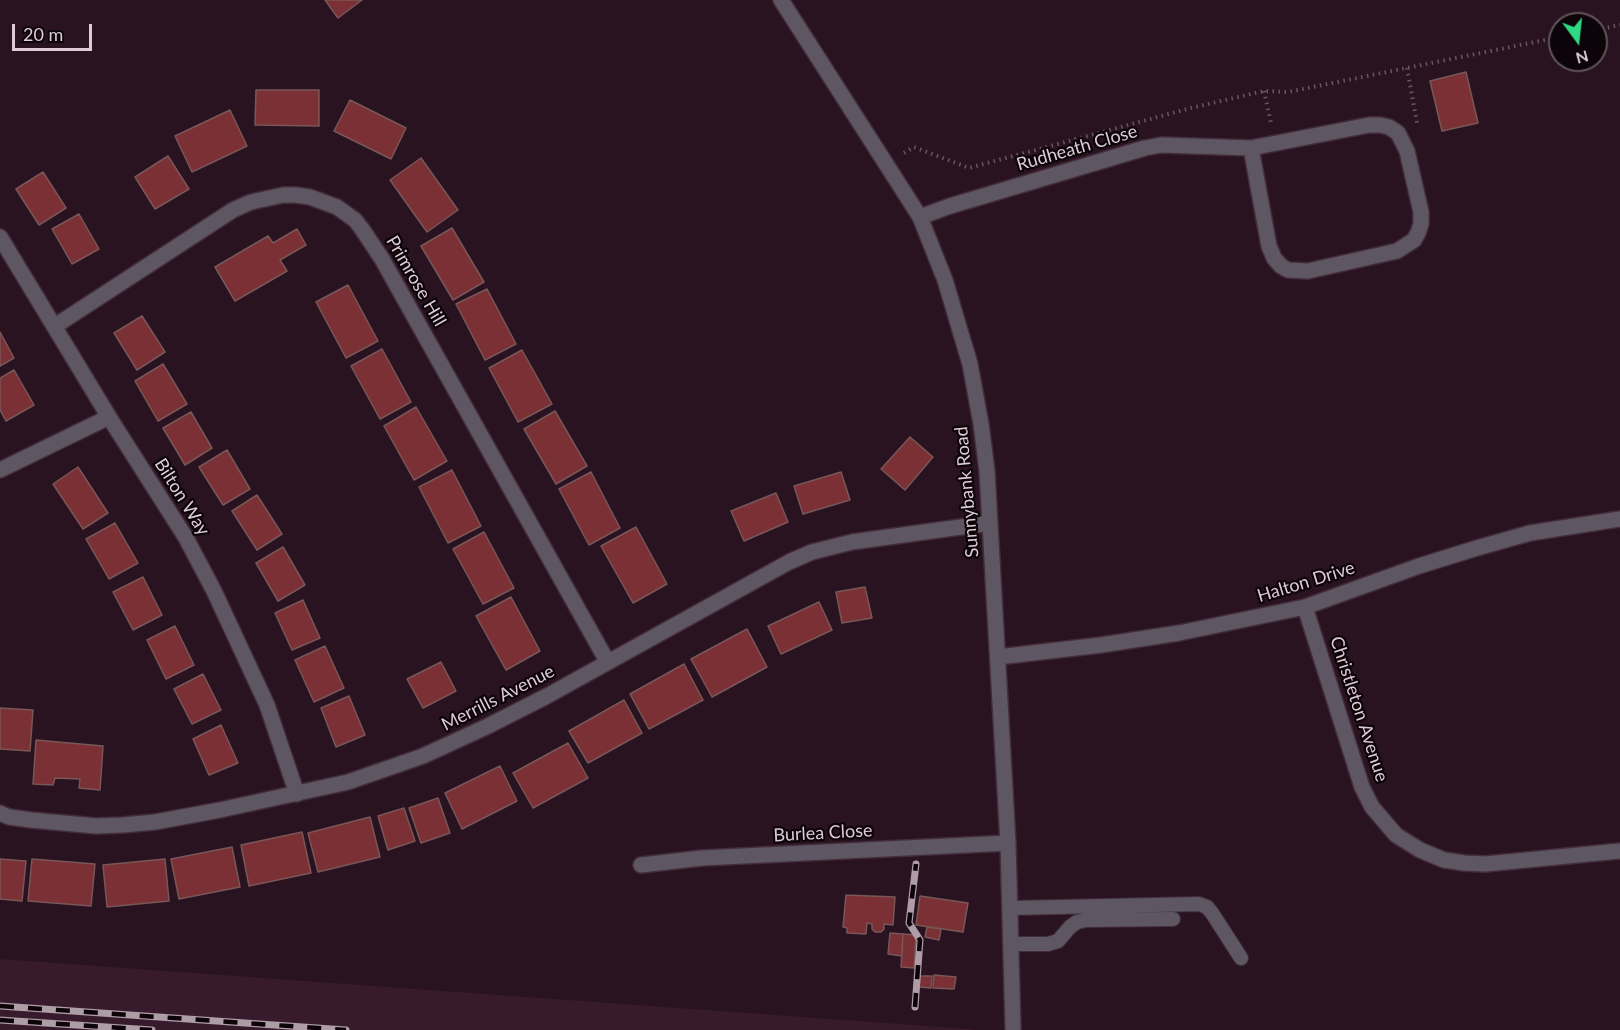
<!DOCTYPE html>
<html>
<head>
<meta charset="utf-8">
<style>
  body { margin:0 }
  #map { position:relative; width:1620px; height:1030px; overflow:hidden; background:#2a1321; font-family:Lato,sans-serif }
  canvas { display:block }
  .north { position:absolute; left:1548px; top:12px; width:60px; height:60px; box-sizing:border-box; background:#0c0408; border:2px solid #60545a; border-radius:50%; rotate:165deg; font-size:16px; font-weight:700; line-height:24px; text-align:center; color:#ddccd5 }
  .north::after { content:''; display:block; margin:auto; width:21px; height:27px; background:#2fd883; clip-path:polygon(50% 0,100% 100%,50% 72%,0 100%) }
  .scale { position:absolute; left:12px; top:24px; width:80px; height:27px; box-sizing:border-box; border:3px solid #ddccd5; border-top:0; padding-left:8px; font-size:18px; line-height:21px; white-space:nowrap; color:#ddccd5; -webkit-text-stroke:4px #0c0408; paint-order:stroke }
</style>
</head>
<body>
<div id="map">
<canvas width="1620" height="1030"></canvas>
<div class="north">N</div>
<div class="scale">20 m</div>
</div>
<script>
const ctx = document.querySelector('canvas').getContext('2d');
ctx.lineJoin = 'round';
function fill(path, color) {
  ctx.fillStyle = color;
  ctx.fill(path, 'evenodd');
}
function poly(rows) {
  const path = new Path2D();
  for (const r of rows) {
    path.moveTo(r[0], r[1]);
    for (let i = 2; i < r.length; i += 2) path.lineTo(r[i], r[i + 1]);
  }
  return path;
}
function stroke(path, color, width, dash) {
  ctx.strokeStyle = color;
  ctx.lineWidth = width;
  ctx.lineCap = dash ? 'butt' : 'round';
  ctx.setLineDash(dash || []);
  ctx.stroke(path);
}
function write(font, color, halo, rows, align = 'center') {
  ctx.font = font + ' Lato,sans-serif';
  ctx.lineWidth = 4.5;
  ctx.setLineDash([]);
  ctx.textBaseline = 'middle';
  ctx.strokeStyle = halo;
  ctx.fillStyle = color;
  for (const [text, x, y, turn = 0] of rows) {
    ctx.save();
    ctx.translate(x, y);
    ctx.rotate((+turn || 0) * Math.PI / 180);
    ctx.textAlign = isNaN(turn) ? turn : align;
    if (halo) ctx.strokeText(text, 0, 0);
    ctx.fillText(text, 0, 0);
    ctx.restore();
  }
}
fill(poly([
  [0,959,526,997,982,1030,0,1030]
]), '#371b2c');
const building = poly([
  [325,0,362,0,338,18,325,0],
  [1466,72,1478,123,1442,131,1430,81,1466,72],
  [256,90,319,90,319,126,255,125,256,90],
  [350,100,406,128,391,159,334,131,350,100],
  [230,110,247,146,192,172,175,136,230,110],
  [168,156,189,189,155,209,135,177,168,156],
  [421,158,458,210,427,232,390,180,421,158],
  [43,172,66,208,39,225,16,189,43,172],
  [79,214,99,249,72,264,52,229,79,214],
  [452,228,484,282,453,300,421,246,452,228],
  [297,229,306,245,280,260,287,271,235,301,215,267,268,236,273,243,297,229],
  [348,285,378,341,346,358,316,302,348,285],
  [487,289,516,344,485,360,456,304,487,289],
  [142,316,165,352,137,370,114,333,142,316],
  [0,332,14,358,0,366,0,332],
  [382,349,411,402,380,419,351,366,382,349],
  [522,350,552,404,518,422,489,368,522,350],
  [163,364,187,404,158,421,135,381,163,364],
  [14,370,34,405,6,421,0,410,0,378,14,370],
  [416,407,447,461,414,480,384,426,416,407],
  [555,411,587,466,556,484,524,429,555,411],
  [191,412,212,448,185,465,163,428,191,412],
  [910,437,933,457,905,490,881,469,910,437],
  [227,450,250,489,223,505,199,467,227,450],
  [78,467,108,513,83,529,53,484,78,467],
  [452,470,481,526,448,543,419,487,452,470],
  [591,472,620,528,589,545,559,489,591,472],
  [841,472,850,500,803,514,794,486,841,472],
  [776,493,788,522,744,541,731,511,776,493],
  [257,495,282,534,257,550,232,511,257,495],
  [115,523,138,563,109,579,86,539,115,523],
  [636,527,667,584,633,603,601,546,636,527],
  [484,532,514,588,483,604,453,549,484,532],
  [283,547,305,585,278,601,256,563,283,547],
  [143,577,162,615,133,630,113,592,143,577],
  [865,587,872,618,842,623,836,592,865,587],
  [511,597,540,651,506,670,476,616,511,597],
  [303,600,320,638,292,650,275,613,303,600],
  [819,602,832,630,781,654,768,626,819,602],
  [175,626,194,665,166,679,147,640,175,626],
  [747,629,767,667,712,697,691,659,747,629],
  [325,646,344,688,314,702,295,660,325,646],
  [441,662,456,691,423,708,407,679,441,662],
  [684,664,703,700,649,729,630,694,684,664],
  [203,674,221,710,192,724,174,689,203,674],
  [349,696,365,735,336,747,321,708,349,696],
  [624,700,642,733,588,763,569,731,624,700],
  [0,708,33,710,30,751,0,749,0,708],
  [221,725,238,763,209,775,193,739,221,725],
  [36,740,103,746,100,790,79,788,80,779,55,778,53,785,33,784,36,740],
  [568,743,588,778,533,808,513,773,568,743],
  [500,766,517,801,462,829,445,793,500,766],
  [438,798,450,833,421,843,409,808,438,798],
  [404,808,415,841,388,850,378,816,404,808],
  [370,817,380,857,318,872,308,833,370,817],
  [302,832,311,873,249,886,241,845,302,832],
  [232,847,240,887,179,899,171,859,232,847],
  [0,859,26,861,22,901,0,899,0,859],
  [32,859,95,864,91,906,28,901,32,859],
  [165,859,169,901,107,907,103,865,165,859],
  [846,895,895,897,893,925,884,924,884,929,881,932,875,932,872,929,872,924,867,923,866,934,847,933,847,928,843,927,846,895],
  [920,896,968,903,963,932,916,925,920,896],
  [927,927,941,929,939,940,925,937,927,927],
  [890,933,903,934,902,956,888,954,890,933],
  [903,934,916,935,914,968,901,967,903,934],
  [934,975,956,977,954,989,933,988,934,975],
  [920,976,932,976,931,988,919,987,920,976]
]);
fill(building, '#7a3035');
stroke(building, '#795758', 1.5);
const service = poly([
  [1010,908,1199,904,1207,907,1212,913,1241,958],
  [1011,944,1048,944,1058,941,1070,927,1077,922,1086,920,1173,919]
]);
const minor = poly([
  [781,0,920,217,945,280,970,364,981,424,987,471,1008,843,1013,1028],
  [920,217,950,206,1145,148,1161,145,1251,148,1369,125,1380,125,1389,127,1398,133,1407,151,1421,212,1421,224,1418,233,1414,240,1397,251,1308,271,1288,270,1281,266,1274,258,1269,246,1251,148],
  [0,237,109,417,186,538,214,591,267,705,297,794],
  [55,326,233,210,251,202,283,195,296,195,310,197,337,207,355,220,362,229,382,259,607,661],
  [0,470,109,417],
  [1305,607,1362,787,1372,807,1396,835,1420,850,1444,860,1464,863,1485,864,1620,851],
  [998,657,1101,645,1179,633,1305,607,1419,566,1477,548,1530,533,1620,519],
  [0,813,9,817,31,820,96,826,123,825,155,822,220,810,348,782,423,756,488,726,547,696,789,562,812,552,852,542,990,523],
  [641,865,702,858,1008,843]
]);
stroke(service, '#432d3a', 16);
stroke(minor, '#432d3a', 18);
stroke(poly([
  [1596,30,1620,25],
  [1407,68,1417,123],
  [1264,91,1271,123],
  [904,153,914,147,969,168,1191,108,1264,91,1288,92,1560,37]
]), '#6a5662', 4, [1.5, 4.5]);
stroke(service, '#5e5763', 14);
stroke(minor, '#5e5763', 15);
const rail = poly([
  [0,1006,346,1030],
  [915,1007,920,940,909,923,916,864],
  [0,1020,152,1030]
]);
stroke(rail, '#ae9ca6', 7);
stroke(rail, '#0c0408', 4.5, [14]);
write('18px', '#ddccd5', '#0c0408', [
  ["Rudheath Close",1077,148,-16],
  ["Primrose Hill",416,281,60],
  ["Sunnybank Road",967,492,-95],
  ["Bilton Way",182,497,58],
  ["Halton Drive",1306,582,-17],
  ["Merrills Avenue",498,698,-27],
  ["Christleton Avenue",1359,709,72],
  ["Burlea Close",823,833,-3]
]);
</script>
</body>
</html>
